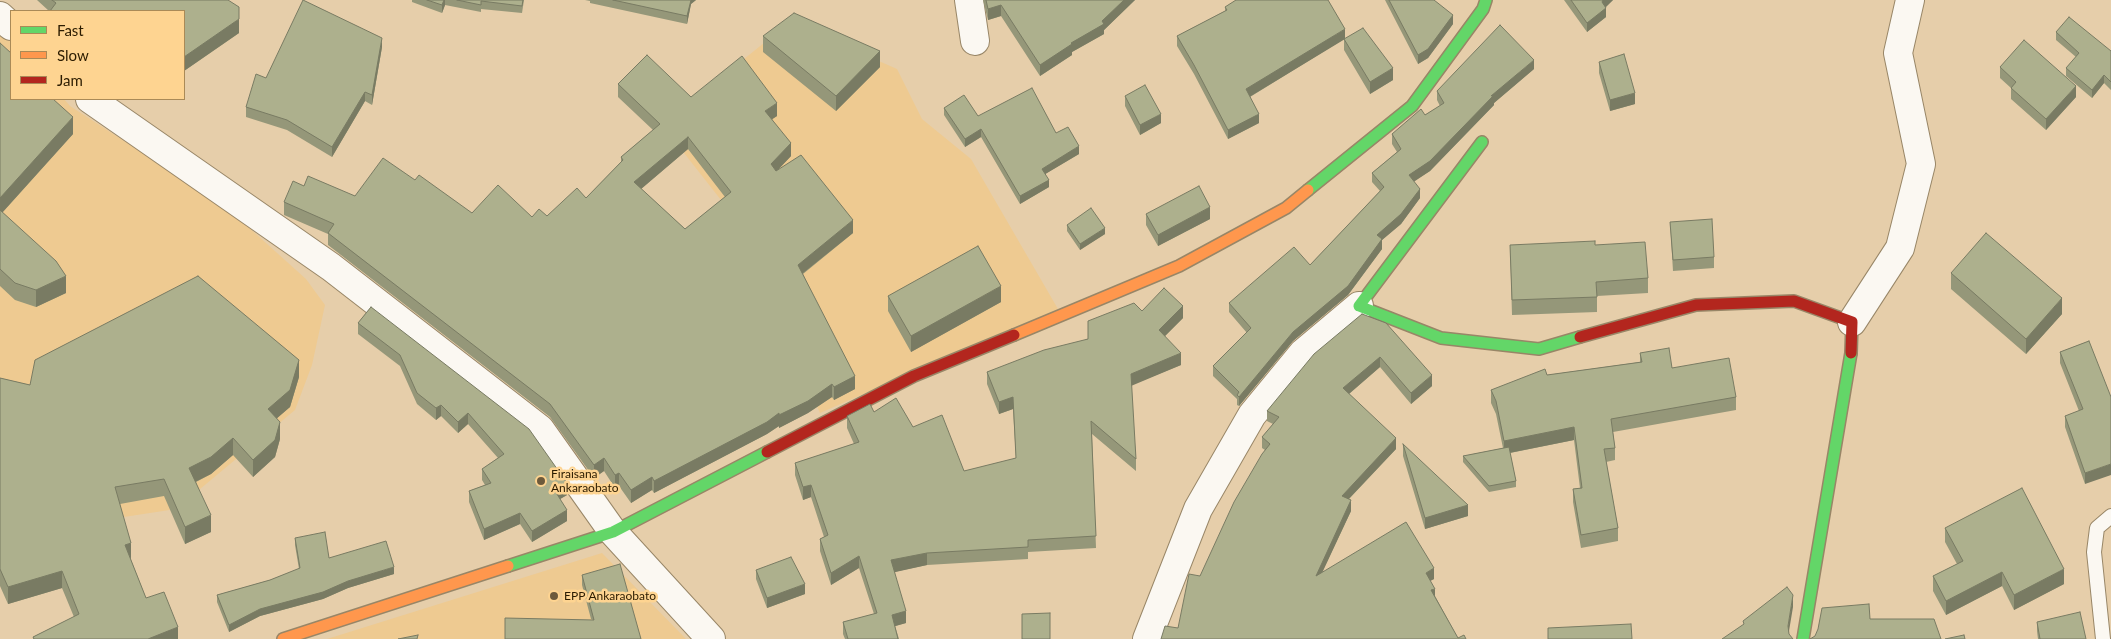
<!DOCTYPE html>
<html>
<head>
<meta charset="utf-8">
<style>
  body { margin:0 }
  #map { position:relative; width:2111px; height:639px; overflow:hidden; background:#e6ceaa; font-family:Lato,sans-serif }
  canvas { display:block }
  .legend { position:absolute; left:10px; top:10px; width:175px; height:90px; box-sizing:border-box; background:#fed491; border:1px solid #aa8a57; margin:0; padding:6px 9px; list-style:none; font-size:15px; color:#2c1c01 }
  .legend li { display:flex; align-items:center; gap:10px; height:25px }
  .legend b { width:25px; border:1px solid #aa8a57 }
</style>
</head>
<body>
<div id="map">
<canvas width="2111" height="639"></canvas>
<ul class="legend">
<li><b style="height:6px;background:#63d668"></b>Fast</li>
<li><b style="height:6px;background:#ff974d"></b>Slow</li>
<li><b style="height:6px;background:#b3261e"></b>Jam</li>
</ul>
</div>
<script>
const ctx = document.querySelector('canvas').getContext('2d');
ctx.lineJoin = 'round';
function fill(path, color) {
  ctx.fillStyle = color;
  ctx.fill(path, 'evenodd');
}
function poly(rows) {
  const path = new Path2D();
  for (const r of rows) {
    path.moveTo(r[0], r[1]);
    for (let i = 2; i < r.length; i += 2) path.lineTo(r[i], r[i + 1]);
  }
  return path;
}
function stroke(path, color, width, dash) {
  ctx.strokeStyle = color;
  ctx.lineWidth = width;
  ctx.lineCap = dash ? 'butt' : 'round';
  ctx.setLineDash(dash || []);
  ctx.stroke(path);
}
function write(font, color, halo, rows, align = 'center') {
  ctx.font = font + ' Lato,sans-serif';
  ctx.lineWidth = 5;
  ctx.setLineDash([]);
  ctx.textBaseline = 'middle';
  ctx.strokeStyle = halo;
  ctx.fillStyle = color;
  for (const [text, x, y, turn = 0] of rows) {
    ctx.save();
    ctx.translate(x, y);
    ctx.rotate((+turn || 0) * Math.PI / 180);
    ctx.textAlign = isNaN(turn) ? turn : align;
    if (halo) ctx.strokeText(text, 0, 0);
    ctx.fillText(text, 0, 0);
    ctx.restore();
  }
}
fill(poly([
  [790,22,897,69,922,119,971,159,1058,309,820,413,764,292,711,214,721,200,662,125],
  [0,26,11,37,11,99,64,99,70,106,226,207,306,279,325,305,312,365,295,410,176,509,0,536],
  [602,553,686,639,327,639]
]), '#eeca91');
const lane = poly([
  [2103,639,2094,552,2097,528,2111,516]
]);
const street = poly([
  [969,0,975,41],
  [0,16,11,26],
  [90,99,331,267,540,429,613,532,711,639],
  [1852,322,1900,248,1921,164,1898,53,1910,0],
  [1147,639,1198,509,1252,415,1303,353,1359,306]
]);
const fast = poly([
  [1482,142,1359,306,1441,338,1539,349,1580,337],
  [1308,190,1412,106,1483,9,1486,0],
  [508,566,613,532,767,452],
  [1803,639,1851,353]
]);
const slow = poly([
  [1014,335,1179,266,1286,208,1308,190],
  [283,639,508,566]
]);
const jam = poly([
  [1580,337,1696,305,1794,301,1852,322,1851,353],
  [767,452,914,376,1014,335]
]);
stroke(lane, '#988667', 16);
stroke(street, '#988667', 30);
stroke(fast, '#988667', 14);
stroke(slow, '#988667', 14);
stroke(jam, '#988667', 14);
stroke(lane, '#fbf8f2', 14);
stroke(street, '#fbf8f2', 28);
stroke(fast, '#63d668', 11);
stroke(slow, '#ff974d', 11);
stroke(jam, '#b3261e', 11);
fill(poly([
  [37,0,228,0,239,33,184,71,184,11,49,11],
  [412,0,524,0,522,13,481,9,481,12,445,5,442,13,412,2],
  [585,0,696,0,691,4,687,24,590,3,590,1],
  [983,0,1135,0,1104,30,1104,34,1072,52,1072,55,1040,76,1001,16,988,20],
  [1385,0,1434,0,1453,24,1428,58,1418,64],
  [1564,0,1613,0,1605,7,1606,17,1587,32],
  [1225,7,1345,38,1393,80,1370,94,1344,50,1344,39,1250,97,1259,123,1228,139,1194,74,1177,46,1177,36,1225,11],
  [2056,32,2111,51,2111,90,2104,83,2092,98,2066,76,2066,68,2076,57,2056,40],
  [763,36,880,67,836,111,763,52],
  [0,43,73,134,2,213,66,293,36,307,15,300,0,286],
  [382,47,372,105,365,101,332,157,287,130,246,117,246,107,266,78],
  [1599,62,1635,104,1610,111,1599,73],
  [2000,67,2076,97,2046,130,2011,99,2011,88,2000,78],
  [1534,69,1494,103,1494,105,1430,171,1414,181,1420,198,1401,224,1382,240,1382,249,1348,295,1293,341,1239,406,1237,405,1237,399,1213,376,1213,366,1247,333,1229,312,1229,303,1310,265,1380,191,1372,182,1372,173,1397,152,1392,144,1392,134,1440,106,1437,100,1437,91],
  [618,84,691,97,777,116,772,119,791,156,777,171,853,233,803,274,855,389,834,400,832,397,808,413,779,428,779,426,767,434,654,493,652,490,631,503,619,486,615,488,604,471,594,478,550,417,328,245,328,234,284,215,284,202,304,186,355,196,415,180,472,213,532,217,547,216,586,198,621,162,621,157,653,130,618,97],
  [688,149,725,197,685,229,641,189],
  [1125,96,1161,123,1140,135,1125,106],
  [944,108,978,116,1056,133,1079,154,1045,174,1049,187,1020,204,981,137,965,147,944,115],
  [1146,214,1210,219,1158,246,1146,225],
  [1670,222,1714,257,1714,268,1673,271],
  [1067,225,1105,234,1080,250,1067,231],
  [1510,245,1595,245,1648,278,1648,293,1597,296,1597,312,1512,315],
  [1951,273,2062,314,2026,354,1951,289],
  [888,296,1001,302,911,352,888,311],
  [371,307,567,495,560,499,567,521,532,542,520,524,484,540,469,502,469,491,485,485,482,480,482,469,498,458,468,424,458,433,441,416,436,420,417,404,400,366,358,334,358,323],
  [1142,311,1183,318,1165,336,1181,365,1131,385,1136,459,1136,471,1092,434,1096,548,1028,552,1028,559,927,565,894,572,906,623,895,626,899,639,845,639,843,634,843,622,874,614,859,568,831,585,820,551,820,539,824,537,811,497,803,500,795,475,795,463,854,444,847,428,847,416,874,412,913,427,964,471,1016,459,1013,409,999,414,987,384,987,372,1088,339],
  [1362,314,1432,386,1411,404,1380,367,1349,394,1396,449,1349,499,1351,511,1322,572,1434,579,1430,581,1435,596,1458,638,1178,628,1200,576,1265,450,1262,448,1262,437,1273,424,1267,421,1267,411],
  [2089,341,2085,484,2065,427,2065,416,2079,411,2060,363,2060,352],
  [1640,353,1736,397,1736,410,1613,432,1615,448,1615,460,1606,462,1618,528,1618,541,1581,548,1573,502,1573,489,1580,488,1574,440,1510,453,1516,481,1516,487,1489,492,1463,462,1463,456,1503,448,1496,414,1491,403,1491,390,1547,375,1640,362],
  [299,377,290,407,277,418,280,439,275,457,253,477,233,455,211,474,196,482,211,532,185,544,164,496,120,504,131,560,146,598,178,639,33,639,33,637,74,617,62,588,8,604,0,586,0,378,30,385],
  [1403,444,1468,516,1425,529,1403,456],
  [1945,528,2064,584,2014,610,2002,586,1946,615,1933,591,1933,576,1957,564,1945,542],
  [295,538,329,558,394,574,348,588,323,599,260,616,229,632,217,602,217,595,270,580,299,569,295,545],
  [756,570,805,594,767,608,756,579],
  [582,575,641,639,591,619,582,585],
  [2037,622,2086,639,2038,639,2037,631]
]), '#959779');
fill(poly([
  [444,0,445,0,445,5,442,13,442,5],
  [691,0,696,0,691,4,687,24,687,16],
  [1124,0,1135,0,1104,30,1104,34,1072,52,1072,55,1040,76,1040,65,1102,21],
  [1603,0,1613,0,1602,11,1602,2],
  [1001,5,1001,16,988,20,988,9],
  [1606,8,1606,17,1587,32,1587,23],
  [1453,15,1453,24,1428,58,1418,64,1418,55],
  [239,19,239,33,184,71,184,57],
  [1345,29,1345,39,1246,99,1246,89],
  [382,38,382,47,372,105,372,95],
  [880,51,880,67,836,111,836,96],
  [1534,60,1534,69,1494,103,1494,105,1430,171,1409,185,1409,175,1491,96],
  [1393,68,1393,80,1370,94,1370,82],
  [2104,75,2104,83,2092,98,2092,90],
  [2076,86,2076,97,2046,130,2046,119],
  [365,92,365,101,332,157,332,147],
  [1635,93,1635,104,1610,111,1610,100],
  [777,103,777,116,765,124,765,111],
  [1161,114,1161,123,1140,135,1140,125],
  [1259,114,1259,123,1228,139,1228,130],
  [73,117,73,134,0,215,0,198],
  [981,129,981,137,965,147,965,139],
  [688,137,688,149,634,195,634,182],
  [791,143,791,156,771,177,771,164],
  [1079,146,1079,154,1042,176,1042,169],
  [1049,180,1049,187,1020,204,1020,196],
  [1420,189,1420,198,1401,224,1382,240,1382,249,1348,295,1293,341,1239,406,1239,397,1293,332,1377,235],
  [1210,207,1210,219,1158,246,1158,235],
  [853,220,853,233,798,277,798,265],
  [1105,228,1105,234,1080,250,1080,244],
  [66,276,66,293,36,307,36,290],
  [1001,286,1001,302,911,352,911,336],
  [2062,298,2062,314,2026,354,2026,339],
  [1183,306,1183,318,1159,342,1159,330],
  [1181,353,1181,365,1131,386,1131,374],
  [1380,357,1380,367,1343,399,1343,388],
  [299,360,299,377,290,407,268,426,268,409],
  [1432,375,1432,386,1411,404,1411,393],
  [855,376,855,389,834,400,834,387],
  [832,384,832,397,808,413,779,428,779,415],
  [1013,397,1013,409,999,414,999,402],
  [441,405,441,416,436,420,436,408],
  [468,413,468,424,458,433,458,422],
  [779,413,779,426,767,434,654,493,654,481],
  [280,422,280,439,275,457,253,477,253,460],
  [1574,427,1574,440,1504,454,1504,441],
  [233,438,233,455,211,474,189,485,189,468],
  [1396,438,1396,449,1342,506,1342,496],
  [604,458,604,471,594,478,594,465],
  [2111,464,2111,475,2085,484,2085,473],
  [619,473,619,486,615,488,615,475],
  [652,477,652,490,631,503,631,490],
  [567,483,567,495,555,502,555,491],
  [811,485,811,497,803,500,803,487],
  [1351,500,1351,511,1316,586,1316,576],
  [1468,505,1468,516,1425,529,1425,518],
  [567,510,567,521,532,542,532,531],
  [520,513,520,524,484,540,484,529],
  [211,515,211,532,185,544,185,527],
  [131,543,131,560,125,545],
  [927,553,927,565,891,573,891,560],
  [859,556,859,568,831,585,831,573],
  [394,567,394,574,348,588,323,599,260,616,229,632,229,625,260,609,348,581],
  [1434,568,1434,579,1426,583,1426,573],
  [2064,569,2064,584,2014,610,2014,595],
  [62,571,62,588,8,604,8,587],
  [2002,572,2002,586,1946,615,1946,601],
  [805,584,805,594,767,608,767,598],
  [1435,589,1435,599,1431,590],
  [1793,595,1793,607,1788,637,1788,626],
  [906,611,906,623,892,627,892,615],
  [178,627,178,639,148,639]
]), '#797b63');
const building = poly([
  [52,0,228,0,239,7,239,19,184,57,184,11,50,11,56,3,52,0],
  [303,0,382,38,372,95,365,92,332,147,287,120,246,107,256,74,266,78,303,0],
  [427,0,444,0,442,5,427,0],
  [457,0,523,0,522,6,481,1,481,5,457,0],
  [613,0,691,0,687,16,613,0],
  [986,0,1124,0,1102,21,1104,24,1071,43,1072,44,1040,65,1001,5,988,9,986,0],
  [1236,0,1328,0,1345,29,1246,89,1259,114,1228,130,1194,65,1177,36,1227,10,1225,7,1236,0],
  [1389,0,1434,0,1453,15,1428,49,1418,55,1389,0],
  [1571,0,1603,0,1602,2,1606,8,1587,23,1571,0],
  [794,13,880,51,836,96,763,36,794,13],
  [2069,17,2111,51,2111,82,2104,75,2092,90,2066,68,2079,53,2056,32,2069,17],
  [1500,25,1534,60,1491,96,1494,95,1430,161,1409,175,1420,189,1401,214,1377,235,1382,239,1348,286,1293,332,1239,397,1237,395,1239,392,1213,366,1251,328,1229,303,1294,247,1310,265,1384,187,1372,173,1401,149,1392,134,1421,109,1425,115,1444,103,1437,91,1500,25],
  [1363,28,1393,68,1370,82,1344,39,1363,28],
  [2024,40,2076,86,2046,119,2011,88,2016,82,2000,67,2024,40],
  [0,43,11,53,11,99,53,99,73,117,0,198,0,43],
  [1624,54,1635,93,1610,100,1599,62,1624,54],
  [647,55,691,97,742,56,777,103,765,111,791,143,771,164,776,171,801,155,853,220,798,265,855,376,834,387,832,384,808,401,779,415,779,413,767,422,654,481,652,477,631,490,619,473,615,475,604,458,594,465,550,404,328,233,334,224,284,202,293,181,304,186,308,176,355,196,383,158,415,180,419,175,472,213,498,185,532,217,539,209,547,216,577,188,586,198,623,160,621,157,660,124,618,84,647,55],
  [688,137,731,192,685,229,634,182,688,137],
  [1145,85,1161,114,1140,125,1125,96,1145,85],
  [1032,88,1056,133,1068,127,1079,146,1042,169,1049,180,1020,196,981,129,965,139,944,108,964,95,978,116,1032,88],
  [1199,186,1210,207,1158,235,1146,214,1199,186],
  [1091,208,1105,228,1080,244,1067,225,1091,208],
  [0,210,56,261,66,276,36,290,15,283,0,269,0,210],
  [1712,219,1714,257,1673,260,1670,222,1712,219],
  [1986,233,2062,298,2026,339,1951,273,1986,233],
  [1595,241,1595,245,1645,242,1648,278,1596,282,1597,297,1512,300,1510,245,1595,241],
  [978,246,1001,286,911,336,888,296,978,246],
  [198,276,299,360,290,390,268,409,280,422,275,440,253,460,233,438,211,457,189,468,211,515,185,527,164,479,115,487,131,543,125,545,146,598,164,592,178,627,148,639,34,639,33,637,79,614,62,571,8,587,0,569,0,378,30,385,35,360,198,276],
  [1164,288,1183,306,1159,330,1181,353,1131,374,1136,459,1091,421,1096,536,1028,540,1028,547,927,553,891,560,906,611,892,615,898,639,848,639,843,622,877,613,859,556,831,573,820,539,828,535,811,485,803,487,795,463,859,442,847,416,870,404,874,412,896,398,913,427,942,415,964,471,1016,458,1013,397,999,402,987,372,1044,350,1088,339,1088,321,1134,303,1142,311,1164,288],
  [371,307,529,429,567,483,555,491,567,510,532,531,520,513,484,529,469,491,491,483,482,469,504,454,468,413,458,422,441,405,436,408,417,393,400,355,358,323,371,307],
  [1362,314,1386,323,1432,375,1411,393,1380,357,1343,388,1396,438,1342,496,1351,500,1316,576,1406,522,1434,568,1426,573,1435,589,1431,590,1458,638,1464,635,1466,639,1161,639,1165,626,1178,628,1189,574,1200,576,1234,502,1262,454,1270,444,1262,437,1279,417,1267,411,1314,354,1362,314],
  [2089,341,2111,397,2111,464,2085,473,2065,416,2083,409,2060,352,2089,341],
  [1669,348,1672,368,1729,358,1736,397,1611,419,1615,448,1604,449,1618,528,1581,535,1573,489,1582,488,1574,427,1504,441,1496,401,1491,390,1545,369,1547,375,1642,362,1640,353,1669,348],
  [1403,444,1468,505,1425,518,1403,444],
  [1509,447,1516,481,1489,486,1463,456,1509,447],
  [2022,488,2064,569,2014,595,2002,572,1946,601,1933,576,1963,561,1945,528,2022,488],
  [325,532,329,558,386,541,394,567,348,581,323,592,260,609,229,625,217,595,270,580,300,568,295,538,325,532],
  [791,557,805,584,767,598,756,570,791,557],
  [620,564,641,639,505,639,505,618,594,620,582,575,620,564],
  [1787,587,1793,595,1788,626,1789,634,1793,639,1722,639,1744,624,1743,621,1787,587],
  [1869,604,1870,619,1934,619,1941,639,1810,639,1815,636,1818,629,1822,608,1869,604],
  [2080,612,2086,639,2040,639,2037,622,2080,612],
  [1050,613,1050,639,1022,639,1022,614,1050,613],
  [1631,624,1632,639,1548,639,1548,628,1631,624],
  [418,635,417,639,398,639,418,635],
  [1964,635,1965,639,1945,639,1964,635]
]);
fill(building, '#adb08d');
stroke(building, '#797b63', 1);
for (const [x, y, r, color] of [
  [541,481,5,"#6d5a3c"],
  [554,596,5,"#6d5a3c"]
]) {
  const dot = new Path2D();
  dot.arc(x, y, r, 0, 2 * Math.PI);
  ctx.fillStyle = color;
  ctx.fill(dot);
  stroke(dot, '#fed491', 2);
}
write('12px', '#2c1c01', '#fed491', [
  ["Firaisana",551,474],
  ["Ankaraobato",551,488],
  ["EPP Ankaraobato",564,596]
], 'left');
</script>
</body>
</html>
